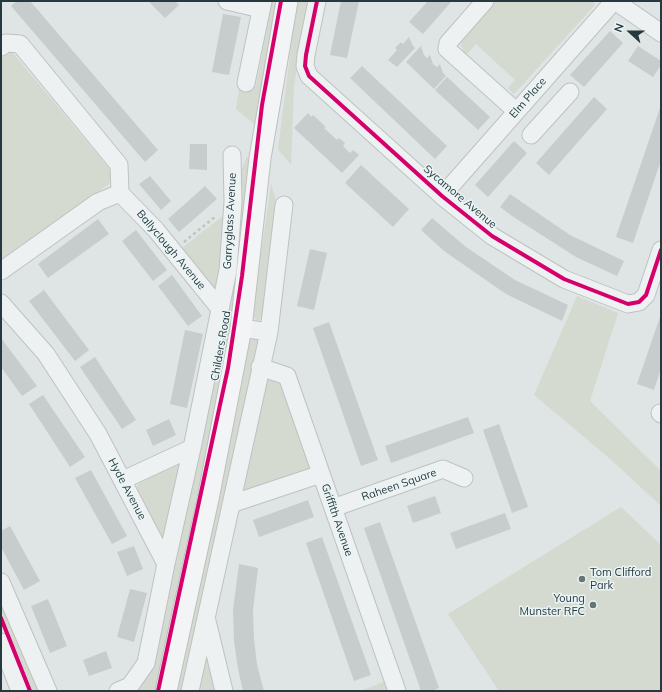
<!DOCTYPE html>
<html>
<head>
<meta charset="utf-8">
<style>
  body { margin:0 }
  #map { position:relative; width:662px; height:692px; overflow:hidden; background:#dfe4e4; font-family:Mulish,sans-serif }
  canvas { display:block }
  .frame { position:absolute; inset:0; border:2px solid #25393e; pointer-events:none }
  .north { position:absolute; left:610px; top:12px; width:40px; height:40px; -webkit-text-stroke:3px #ebf4f5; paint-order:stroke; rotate:291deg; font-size:11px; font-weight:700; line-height:16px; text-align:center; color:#25393e }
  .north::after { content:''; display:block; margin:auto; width:14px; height:18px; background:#25393e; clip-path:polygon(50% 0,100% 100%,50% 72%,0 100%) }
</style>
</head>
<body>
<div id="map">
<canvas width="662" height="692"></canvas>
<div class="frame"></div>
<div class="north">N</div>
</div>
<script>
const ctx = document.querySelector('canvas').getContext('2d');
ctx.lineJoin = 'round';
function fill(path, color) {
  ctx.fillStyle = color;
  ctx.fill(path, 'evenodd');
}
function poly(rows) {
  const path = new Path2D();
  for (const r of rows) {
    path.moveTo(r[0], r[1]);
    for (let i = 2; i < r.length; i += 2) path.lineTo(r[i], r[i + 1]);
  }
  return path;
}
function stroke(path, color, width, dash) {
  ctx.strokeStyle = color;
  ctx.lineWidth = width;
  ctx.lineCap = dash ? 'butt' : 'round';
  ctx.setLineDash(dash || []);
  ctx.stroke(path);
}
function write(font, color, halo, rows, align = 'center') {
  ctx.font = font + ' Mulish,sans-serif';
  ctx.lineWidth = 3;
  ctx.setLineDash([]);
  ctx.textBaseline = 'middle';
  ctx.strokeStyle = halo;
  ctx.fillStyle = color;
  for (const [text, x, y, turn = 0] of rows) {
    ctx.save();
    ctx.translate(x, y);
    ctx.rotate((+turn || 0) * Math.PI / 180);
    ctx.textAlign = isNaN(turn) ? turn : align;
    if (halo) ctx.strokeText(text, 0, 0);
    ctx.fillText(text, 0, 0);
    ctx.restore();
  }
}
fill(poly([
  [272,1,277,1,262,92,254,124,236,109,239,89,256,86],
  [297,1,308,1,294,86,291,165,278,149],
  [494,1,595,1,594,6,514,94,508,88,515,80,476,44,466,55,461,46,462,36],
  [3,51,13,53,112,172,109,184,1,259,1,53],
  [247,156,253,173,225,362,155,691,133,691,136,690,238,178],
  [271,184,278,207,266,315,258,321,252,316],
  [228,212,219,291,214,294,178,251],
  [577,296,618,313,590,401,661,471,661,506,609,458,534,395],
  [254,335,261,339,186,691,177,691,249,339],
  [268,375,285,382,313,464,305,475,246,492,241,490],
  [178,460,183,467,167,538,162,543,135,491,139,481],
  [621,507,661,545,661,691,499,691,448,614],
  [1,598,42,691,32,691,1,611],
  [207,654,218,691,199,691],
  [386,681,390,691,359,691,363,690]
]), '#d4dacf');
fill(poly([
  [17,1,30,1,158,150,145,162,11,6],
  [148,1,175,1,179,5,165,18],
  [341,1,359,1,347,58,330,55],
  [428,1,452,1,423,34,409,22],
  [223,14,241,17,229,75,212,72],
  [610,31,623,43,584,87,570,75],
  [409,37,412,44,415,48,397,67,388,60,397,50,395,48,401,42,403,44],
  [421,46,424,55,427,58,430,55,433,64,437,67,440,64,443,73,446,76,434,89,406,62],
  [638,46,661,61,661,65,653,77,628,61],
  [362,66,447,146,435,159,350,78],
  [447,77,490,117,478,130,435,90],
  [594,97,607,109,549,175,536,163],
  [661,105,661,160,633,243,616,237],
  [308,113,311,117,313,115,326,127,324,128,337,140,339,138,345,143,343,146,350,153,353,150,359,155,342,173,294,128],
  [514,141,527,153,488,197,475,185],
  [190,144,207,144,207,170,189,169],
  [361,165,409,209,393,227,345,183],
  [150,176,171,201,161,210,139,184],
  [205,186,217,199,179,232,168,219],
  [510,194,570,235,624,261,617,276,576,257,512,216,500,207],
  [432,218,466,247,515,280,568,305,562,321,506,294,444,251,421,230],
  [98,219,109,234,48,278,38,264],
  [136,230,167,270,153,281,122,241],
  [310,249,327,253,314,310,297,306],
  [172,275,202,316,188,326,158,286],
  [44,290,89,350,75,361,29,301],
  [661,314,661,368,654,390,637,384],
  [329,322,378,460,361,466,313,328],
  [185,330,203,334,187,408,170,404],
  [1,338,37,386,22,396,1,367],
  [95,357,136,420,122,429,80,367],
  [43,395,85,457,70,467,29,404],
  [468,417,474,433,391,463,385,446],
  [169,419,176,435,153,446,146,430],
  [499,424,528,507,512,513,483,430],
  [91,470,127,536,112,544,75,478],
  [435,496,441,513,413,523,407,506],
  [308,500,314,517,259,537,253,520],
  [505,513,511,529,456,549,450,533],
  [380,522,439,688,431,691,421,691,364,528],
  [10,526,40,581,24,590,1,547,1,531],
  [322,537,371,675,354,681,306,543],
  [134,546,143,569,127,576,117,552],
  [239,564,258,568,253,610,254,639,257,665,264,691,243,691,238,669,234,641,233,610],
  [130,589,147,593,134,642,117,637],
  [48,599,67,646,50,653,31,606],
  [106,651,112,668,89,676,83,660]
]), '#c7cccc');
const minor = poly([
  [227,1,261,9],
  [317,1,306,55,305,66,309,76,442,196,492,236,564,279,628,304,639,302,646,295,661,250],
  [485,1,448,43,447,49,516,111],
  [615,1,661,33],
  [1,47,6,43,20,44,119,165,120,193],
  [246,83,263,1],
  [531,135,570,92],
  [442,196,614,1],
  [1,271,98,202,120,193,156,230,220,309],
  [1,303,46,354,98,434,166,564,146,663,130,686,118,691],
  [241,328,269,332],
  [260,367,287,376,397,691],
  [660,413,661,414],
  [123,480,192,448,228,270,233,202,232,155],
  [231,504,321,474],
  [333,508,443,469,464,478],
  [166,564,192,448],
  [1,582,48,691],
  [207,621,224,691],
  [1,642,20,691],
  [190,691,269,332,284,205]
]);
const major = poly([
  [166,691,208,499,241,328,260,158,287,1]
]);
stroke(minor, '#bdc2c2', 19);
stroke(major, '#bbc1c2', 23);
stroke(poly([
  [184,242,216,216]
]), '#bec3c4', 2.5, [3, 3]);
stroke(minor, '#eef1f1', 17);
stroke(major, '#f3f4f5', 21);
stroke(poly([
  [317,1,306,55,305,66,309,76,442,196,492,236,564,279,628,304,639,302,646,295,661,250],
  [1,618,30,691],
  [158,691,228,368,242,276,262,105,281,1]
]), '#d6006c', 4);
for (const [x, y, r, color] of [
  [582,579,4,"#667578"],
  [593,605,4,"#667578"]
]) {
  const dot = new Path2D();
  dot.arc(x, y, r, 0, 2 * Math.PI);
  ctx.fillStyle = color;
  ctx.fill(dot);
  stroke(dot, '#ebf4f5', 1.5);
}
write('11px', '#25393e', '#ebf4f5', [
  ["Elm Place",528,98,-49],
  ["Sycamore Avenue",460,197,40],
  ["Garryglass Avenue",230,221,-87],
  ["Ballyclough Avenue",171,250,50],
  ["Childers Road",221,346,-80],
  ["Raheen Square",399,485,-19],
  ["Hyde Avenue",127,489,62],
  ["Griffith Avenue",337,520,71]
]);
write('11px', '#25393e', '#ebf4f5', [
  ["Tom Clifford",590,573],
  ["Park",590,586],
  ["Young",585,599,"right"],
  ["Munster RFC",585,612,"right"]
], 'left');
</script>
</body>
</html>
